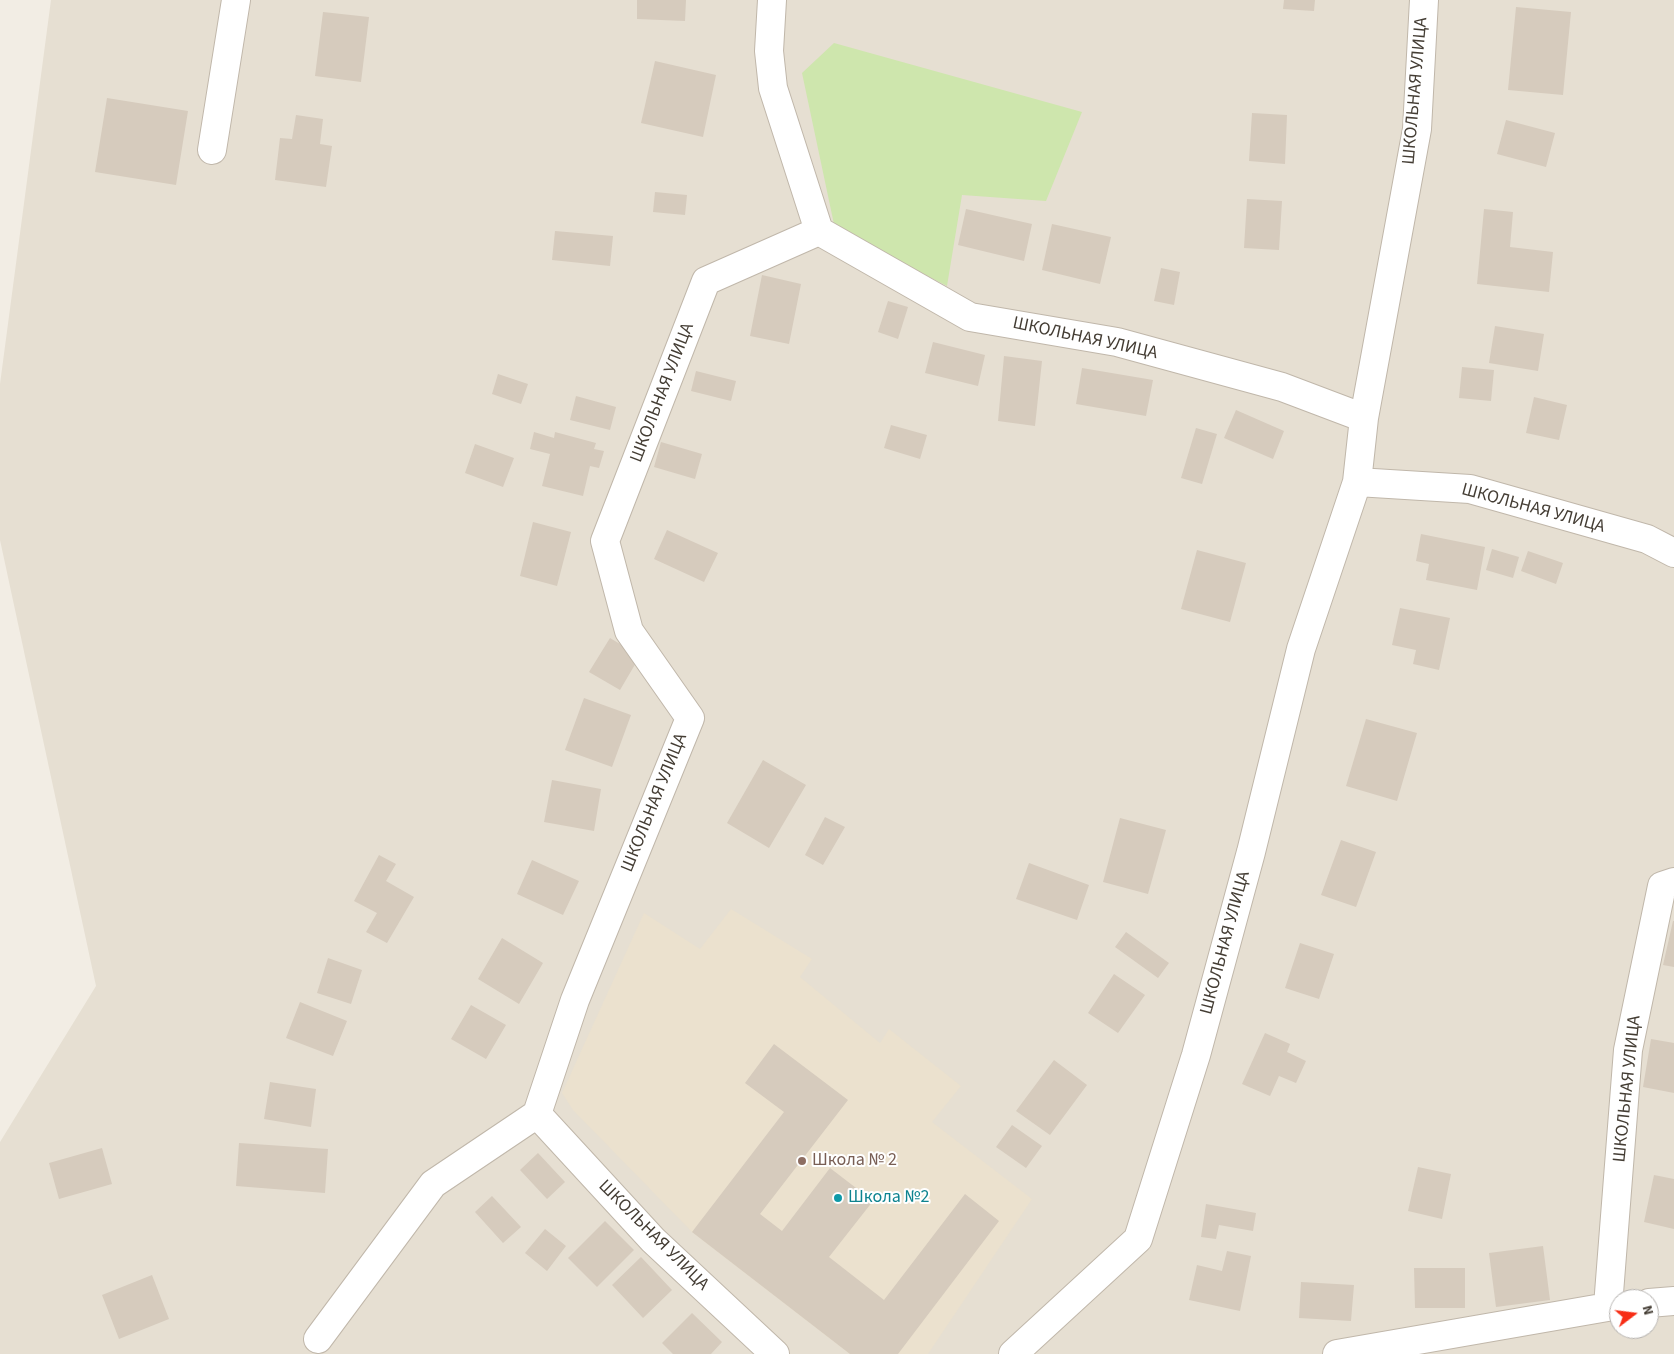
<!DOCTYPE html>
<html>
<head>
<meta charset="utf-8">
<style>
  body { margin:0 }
  #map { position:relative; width:1674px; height:1354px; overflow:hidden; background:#f2ede4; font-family:"Source Sans 3",sans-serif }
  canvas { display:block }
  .north { position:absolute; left:1609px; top:1289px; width:50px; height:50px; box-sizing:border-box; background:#fff; border:1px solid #b4b1ae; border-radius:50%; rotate:75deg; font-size:14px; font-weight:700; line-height:20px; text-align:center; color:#443d34 }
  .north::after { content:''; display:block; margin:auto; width:18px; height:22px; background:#f72e16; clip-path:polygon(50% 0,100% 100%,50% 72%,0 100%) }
</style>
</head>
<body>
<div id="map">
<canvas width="1674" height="1354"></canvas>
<div class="north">N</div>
</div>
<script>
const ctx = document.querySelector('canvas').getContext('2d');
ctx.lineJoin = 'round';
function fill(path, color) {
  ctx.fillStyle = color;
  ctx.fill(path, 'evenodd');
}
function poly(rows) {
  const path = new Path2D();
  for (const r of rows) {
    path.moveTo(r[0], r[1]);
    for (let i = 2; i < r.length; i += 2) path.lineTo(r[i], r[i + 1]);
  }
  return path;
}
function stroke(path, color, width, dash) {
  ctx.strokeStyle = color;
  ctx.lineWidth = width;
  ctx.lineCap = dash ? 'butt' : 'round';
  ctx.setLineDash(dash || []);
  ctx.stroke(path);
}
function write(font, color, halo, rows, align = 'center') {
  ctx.font = font + ' "Source Sans 3",sans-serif';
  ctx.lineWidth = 4;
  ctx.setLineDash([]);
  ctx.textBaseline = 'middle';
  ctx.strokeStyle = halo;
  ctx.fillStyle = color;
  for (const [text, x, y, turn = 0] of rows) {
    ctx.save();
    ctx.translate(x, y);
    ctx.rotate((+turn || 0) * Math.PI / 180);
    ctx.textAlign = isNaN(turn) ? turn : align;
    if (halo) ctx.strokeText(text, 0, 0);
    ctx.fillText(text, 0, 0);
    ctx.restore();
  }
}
fill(poly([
  [51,0,1674,0,1674,1354,0,1354,0,1142,96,986,0,540,0,384],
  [1619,1299,1649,1299,1649,1329,1619,1329]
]), '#e6dfd2');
fill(poly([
  [731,909,812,959,800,977,880,1043,889,1029,961,1086,932,1122,1032,1199,928,1354,850,1354,692,1232,573,1110,562,1093,644,913,700,949]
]), '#ebe1ce');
fill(poly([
  [834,43,1082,112,1046,201,962,195,947,286,835,229,802,73]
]), '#cee6ad');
fill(poly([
  [637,0,686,0,685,21,637,19],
  [1284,0,1315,0,1314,11,1283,9],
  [1516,7,1571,12,1563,95,1508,90],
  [323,12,369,17,361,82,315,76],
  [655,61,716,75,703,137,641,123],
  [107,98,188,111,176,185,95,172],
  [1252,113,1287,115,1285,164,1249,161],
  [296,115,323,119,320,144,332,146,326,187,275,180,280,138,292,139],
  [1506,120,1555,133,1546,167,1497,154],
  [655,192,687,195,685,215,653,212],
  [1247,199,1282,201,1279,250,1244,248],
  [966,209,1032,224,1024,261,958,245],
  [1484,209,1513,212,1510,247,1553,252,1549,292,1477,284],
  [1052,224,1111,237,1100,284,1042,270],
  [555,231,613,236,610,266,552,260],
  [1161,268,1180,272,1174,305,1154,301],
  [762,275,801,284,789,344,750,336],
  [888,301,908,307,898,339,878,332],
  [1495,326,1544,334,1538,371,1489,363],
  [933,342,985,355,978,386,925,373],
  [1004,356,1042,361,1035,426,998,421],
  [1462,367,1494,370,1491,401,1459,398],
  [1082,368,1153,380,1146,416,1076,404],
  [696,371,736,381,731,401,691,391],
  [498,374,528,384,521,404,492,394],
  [576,396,616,407,610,430,570,420],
  [1534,397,1567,405,1559,440,1526,433],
  [1236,410,1284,431,1273,459,1224,438],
  [891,425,927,435,920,459,884,448],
  [1196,428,1217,434,1202,484,1181,478],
  [534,432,554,438,555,432,596,443,594,449,604,451,599,468,590,466,583,496,542,486,550,454,530,449],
  [661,442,702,454,695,479,654,467],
  [475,444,514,458,503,487,465,473],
  [533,522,571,532,557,586,520,576],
  [667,530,718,553,704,582,654,559],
  [1421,534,1485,547,1477,590,1426,580,1429,564,1416,561],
  [1492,549,1519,557,1513,578,1486,570],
  [1197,550,1246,563,1230,622,1181,609],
  [1528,551,1563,563,1556,584,1521,571],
  [1400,608,1450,618,1439,670,1413,664,1416,650,1392,645],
  [610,638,640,656,620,690,589,672],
  [584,698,631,715,612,767,565,750],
  [1366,719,1417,733,1397,801,1346,786],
  [763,760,806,785,769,848,727,823],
  [552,780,601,789,594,831,544,822],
  [825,817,845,827,823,865,805,855],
  [1120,818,1166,830,1148,894,1103,882],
  [1341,840,1376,852,1356,907,1321,895],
  [379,855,396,864,386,881,414,897,387,943,366,932,377,913,354,901],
  [532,860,579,881,563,915,517,894],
  [1029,863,1089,885,1077,920,1016,899],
  [1673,921,1674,921,1674,967,1663,965],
  [1126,932,1169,963,1158,978,1115,947],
  [502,938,543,963,519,1004,478,979],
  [1300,943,1334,954,1319,999,1285,988],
  [328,958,362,970,351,1004,317,993],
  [1114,974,1145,995,1118,1033,1088,1013],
  [300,1002,347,1021,333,1056,286,1038],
  [471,1005,506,1025,486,1059,451,1039],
  [1265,1033,1290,1044,1287,1052,1306,1061,1296,1083,1279,1076,1270,1096,1242,1084],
  [1651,1039,1674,1043,1674,1093,1643,1087],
  [774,1044,848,1100,760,1214,782,1231,830,1168,873,1201,829,1257,884,1300,965,1194,999,1221,898,1354,850,1354,692,1232,784,1112,745,1083],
  [1054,1060,1087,1085,1050,1135,1016,1111],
  [270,1082,316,1089,311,1127,264,1119],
  [1012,1125,1042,1146,1026,1168,996,1147],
  [239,1143,328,1149,325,1193,236,1186],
  [102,1148,112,1184,59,1199,49,1163],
  [538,1153,565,1182,547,1199,520,1170],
  [1418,1167,1451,1174,1442,1219,1408,1211],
  [1654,1175,1674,1179,1674,1229,1644,1222],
  [492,1196,521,1227,503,1243,475,1212],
  [1206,1204,1256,1213,1253,1231,1219,1225,1216,1239,1201,1237],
  [605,1221,634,1250,597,1287,568,1258],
  [545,1229,566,1246,547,1271,525,1253],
  [1543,1246,1550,1300,1496,1307,1489,1253],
  [1227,1251,1251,1256,1240,1311,1189,1300,1197,1265,1222,1271],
  [641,1257,672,1290,643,1318,612,1285],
  [1414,1268,1465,1268,1465,1308,1415,1308],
  [152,1275,169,1319,119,1339,102,1295],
  [1301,1282,1354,1285,1351,1321,1299,1318],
  [692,1313,722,1342,711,1354,673,1354,662,1343]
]), '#d6cbbd');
const minor = poly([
  [212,150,236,0],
  [819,231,970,317,1117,342,1282,387,1364,418],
  [1357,482,1470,489,1647,539,1674,553],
  [537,1114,653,1240,775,1354],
  [1649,1303,1674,1301],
  [1608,1306,1628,1050,1662,886,1674,882],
  [318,1339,433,1184,537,1114,575,1000,690,718,629,631,605,541,706,281,819,231,773,88,769,51,772,0],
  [1013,1354,1138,1239,1196,1055,1251,852,1301,649,1357,482,1364,418,1417,129,1424,0],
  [1337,1354,1619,1305]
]);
stroke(minor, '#c0b7aa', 30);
stroke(minor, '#fff', 28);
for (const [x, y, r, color] of [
  [802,1161,5,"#8d6e63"],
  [838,1198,5,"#0f9aa8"]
]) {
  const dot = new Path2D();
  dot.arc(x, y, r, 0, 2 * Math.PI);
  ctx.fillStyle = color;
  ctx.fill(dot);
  stroke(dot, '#fff', 2);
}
write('18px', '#443d34', '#fff', [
  ["ШКОЛЬНАЯ УЛИЦА",1416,91,-85],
  ["ШКОЛЬНАЯ УЛИЦА",1085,339,12],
  ["ШКОЛЬНАЯ УЛИЦА",663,393,-69],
  ["ШКОЛЬНАЯ УЛИЦА",1533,509,15],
  ["ШКОЛЬНАЯ УЛИЦА",655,803,-68],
  ["ШКОЛЬНАЯ УЛИЦА",1226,943,-75],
  ["ШКОЛЬНАЯ УЛИЦА",1628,1089,-84],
  ["ШКОЛЬНАЯ УЛИЦА",653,1236,45]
]);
write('18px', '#785e54', '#fff', [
  ["Школа № 2",812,1161]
], 'left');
write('18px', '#0d838f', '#fff', [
  ["Школа №2",848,1198]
], 'left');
</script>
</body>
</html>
